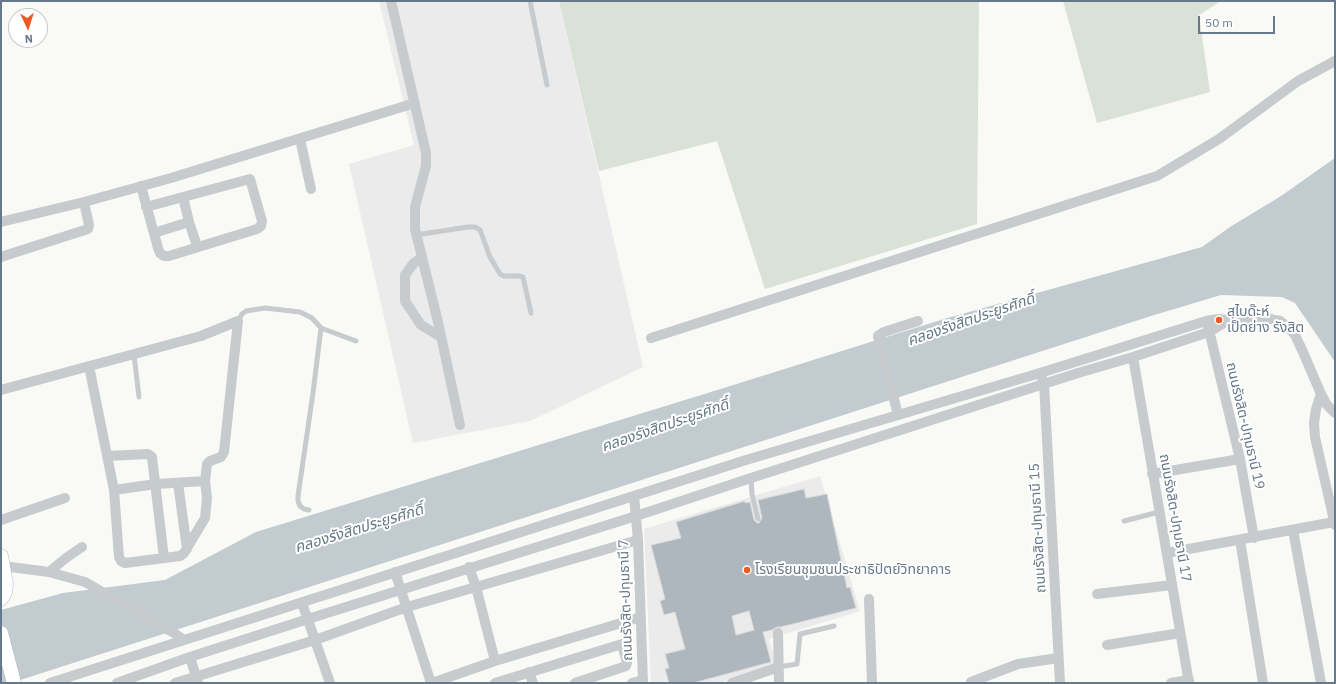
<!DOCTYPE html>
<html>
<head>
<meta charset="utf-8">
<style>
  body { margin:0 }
  #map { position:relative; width:1336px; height:684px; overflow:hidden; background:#f9f9f6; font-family:"IBM Plex Sans",sans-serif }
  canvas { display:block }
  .frame { position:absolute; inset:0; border:2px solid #667889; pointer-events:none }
  .north { position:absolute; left:8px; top:8px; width:40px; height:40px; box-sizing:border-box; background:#fff; border:1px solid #c2c9d0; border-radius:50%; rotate:176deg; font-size:11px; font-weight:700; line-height:16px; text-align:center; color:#667889 }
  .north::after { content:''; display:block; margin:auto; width:14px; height:18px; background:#ed5b22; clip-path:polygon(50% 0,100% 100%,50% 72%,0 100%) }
  .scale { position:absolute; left:1198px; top:16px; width:77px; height:18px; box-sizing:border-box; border:2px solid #667889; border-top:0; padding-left:5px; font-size:12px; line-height:14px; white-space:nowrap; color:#667889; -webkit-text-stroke:3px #fff; paint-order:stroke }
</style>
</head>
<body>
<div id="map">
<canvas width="1336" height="684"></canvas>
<div class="frame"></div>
<div class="north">N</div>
<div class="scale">50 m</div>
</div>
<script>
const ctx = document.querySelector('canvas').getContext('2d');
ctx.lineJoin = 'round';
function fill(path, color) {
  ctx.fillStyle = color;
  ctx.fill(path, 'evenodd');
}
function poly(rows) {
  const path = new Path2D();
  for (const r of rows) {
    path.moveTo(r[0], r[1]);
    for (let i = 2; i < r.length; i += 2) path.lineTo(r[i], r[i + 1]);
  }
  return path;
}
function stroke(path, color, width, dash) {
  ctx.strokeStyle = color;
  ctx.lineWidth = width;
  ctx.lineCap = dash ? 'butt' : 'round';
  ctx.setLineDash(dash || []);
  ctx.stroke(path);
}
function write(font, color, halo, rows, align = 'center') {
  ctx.font = font + ' "IBM Plex Sans","Noto Sans Thai",sans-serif';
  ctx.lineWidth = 4;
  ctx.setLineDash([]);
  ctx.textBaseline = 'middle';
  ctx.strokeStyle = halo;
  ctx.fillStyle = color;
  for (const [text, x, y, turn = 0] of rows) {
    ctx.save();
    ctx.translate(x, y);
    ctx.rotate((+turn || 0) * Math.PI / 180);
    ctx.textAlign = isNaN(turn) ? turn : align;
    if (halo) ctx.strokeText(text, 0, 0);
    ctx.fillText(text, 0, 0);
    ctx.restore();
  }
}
fill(poly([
  [379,1,559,1,643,367,530,421,413,443,349,164,414,145],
  [820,476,860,611,769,639,777,666,719,683,651,683,644,529]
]), '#eaebea');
fill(poly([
  [559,1,979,1,977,224,765,289,717,141,599,171],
  [1063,1,1221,1,1199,15,1210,92,1097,123]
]), '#dae1d7');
fill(poly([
  [1335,158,1335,362,1295,303,1282,297,1221,295,1151,316,11,683,1,683,1,610,63,593,165,580,256,532,711,392,944,319,1202,247,1230,227,1281,196]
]), '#c1cbd0');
const building = poly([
  [804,489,806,498,827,494,847,588,850,587,856,608,781,627,777,627,772,630,763,632,771,662,693,683,669,683,665,669,669,668,665,654,685,649,675,612,664,615,660,601,665,599,651,545,681,538,676,522,745,501,745,503,750,502,754,520,757,523,759,523,762,518,758,500,804,489],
  [749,611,754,630,736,635,732,616,749,611]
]);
fill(building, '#afb7be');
stroke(building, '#dbdbd9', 1);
const secondary = poly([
  [1,556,6,584,5,592,1,599],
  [1,633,14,683]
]);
stroke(secondary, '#b9bec3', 15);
stroke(poly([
  [530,1,547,85],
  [416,235,468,227,475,227,480,230,490,257,500,274,504,276,519,276,523,277,531,313],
  [238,321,242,314,246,311,265,308,300,312,312,318,321,328,313,393,298,496,298,501,300,506,304,509,309,510],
  [321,328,356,341],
  [134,355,139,397],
  [751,478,752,494,758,519],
  [1124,521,1159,512],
  [779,667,797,664,800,634,834,626]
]), '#c7cbce', 5);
stroke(poly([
  [391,1,426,153,426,166,415,207,415,229,438,322,460,425],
  [300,139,311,189],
  [141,186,158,248,160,253,164,256,169,256,257,229,261,226,262,221,250,179,146,207],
  [183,197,189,222,197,246],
  [1,222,84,202,171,178,415,103],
  [154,233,189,222],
  [1,257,88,229,89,225,84,202],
  [422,257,413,264,405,275,405,301,421,325,441,337],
  [1208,326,1240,459,1254,538],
  [651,338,1157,176,1219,139,1298,81,1335,61],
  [1133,357,1189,683],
  [1042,378,1044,383,1060,683],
  [1,390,201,336,238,321,224,452,221,457,210,461,207,464,205,481,207,498,205,518,184,553,180,556,125,563,121,561,119,557,114,490,89,366],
  [1321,394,1316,409,1314,423,1315,437,1335,525],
  [898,415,878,336,884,332,918,321],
  [107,456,148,454,152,457,164,558],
  [1152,474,1240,459],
  [178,483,187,549],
  [114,490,156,484,205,481],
  [634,496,638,540,643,683],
  [1,520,65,498],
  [1293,530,1321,683],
  [1240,540,1263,683],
  [1167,553,1334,522],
  [3,566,49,572,85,582,174,633,184,640],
  [469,567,476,587,495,661],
  [49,572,66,558,82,547],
  [395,572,431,683],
  [1097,594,1172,585],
  [869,599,872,683],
  [302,603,330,683],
  [778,633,779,683],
  [1107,645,1180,633],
  [190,657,198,683],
  [529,672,533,683],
  [971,682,1018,664,1058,658],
  [50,683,746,460,1040,373,1206,321,1218,319,1229,320,1248,318,1265,318,1280,321,1288,327,1295,335,1303,352,1321,394,1327,405,1335,413],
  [117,683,190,657,308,619,636,516,751,478,1078,373,1133,357,1209,332,1229,320],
  [175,683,315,640,407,607,638,540],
  [432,683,495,661,641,617],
  [495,683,622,644,627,663,626,666,575,683],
  [632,683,643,680],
  [732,683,779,667],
  [1171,683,1189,680]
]), '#c7cbce', 10);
stroke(secondary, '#fff', 14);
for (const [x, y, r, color] of [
  [1219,320,4,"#ed5b22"],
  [747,570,4,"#ed5b22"]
]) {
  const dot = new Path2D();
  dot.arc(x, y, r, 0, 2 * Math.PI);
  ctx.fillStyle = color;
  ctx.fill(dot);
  stroke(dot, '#fff', 1.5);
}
write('14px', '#667889', '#fff', [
  ["สุไบด๊ะห์",1227,312],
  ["เป็ดย่าง รังสิต",1227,328],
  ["โรงเรียนชุมชนประชาธิปัตย์วิทยาคาร",755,570]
], 'left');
write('14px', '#667889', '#fff', [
  ["ถนนรังสิต-ปทุมธานี 19",1245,426,77],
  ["ถนนรังสิต-ปทุมธานี 17",1175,518,80],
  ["ถนนรังสิต-ปทุมธานี 15",1038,528,-93],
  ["ถนนรังสิต-ปทุมธานี 7",626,600,-92]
]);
write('italic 15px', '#637984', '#fff', [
  ["คลองรังสิตประยูรศักดิ์",971,320,-19],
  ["คลองรังสิตประยูรศักดิ์",665,426,-19],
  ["คลองรังสิตประยูรศักดิ์",359,529,-17]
]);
</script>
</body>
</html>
